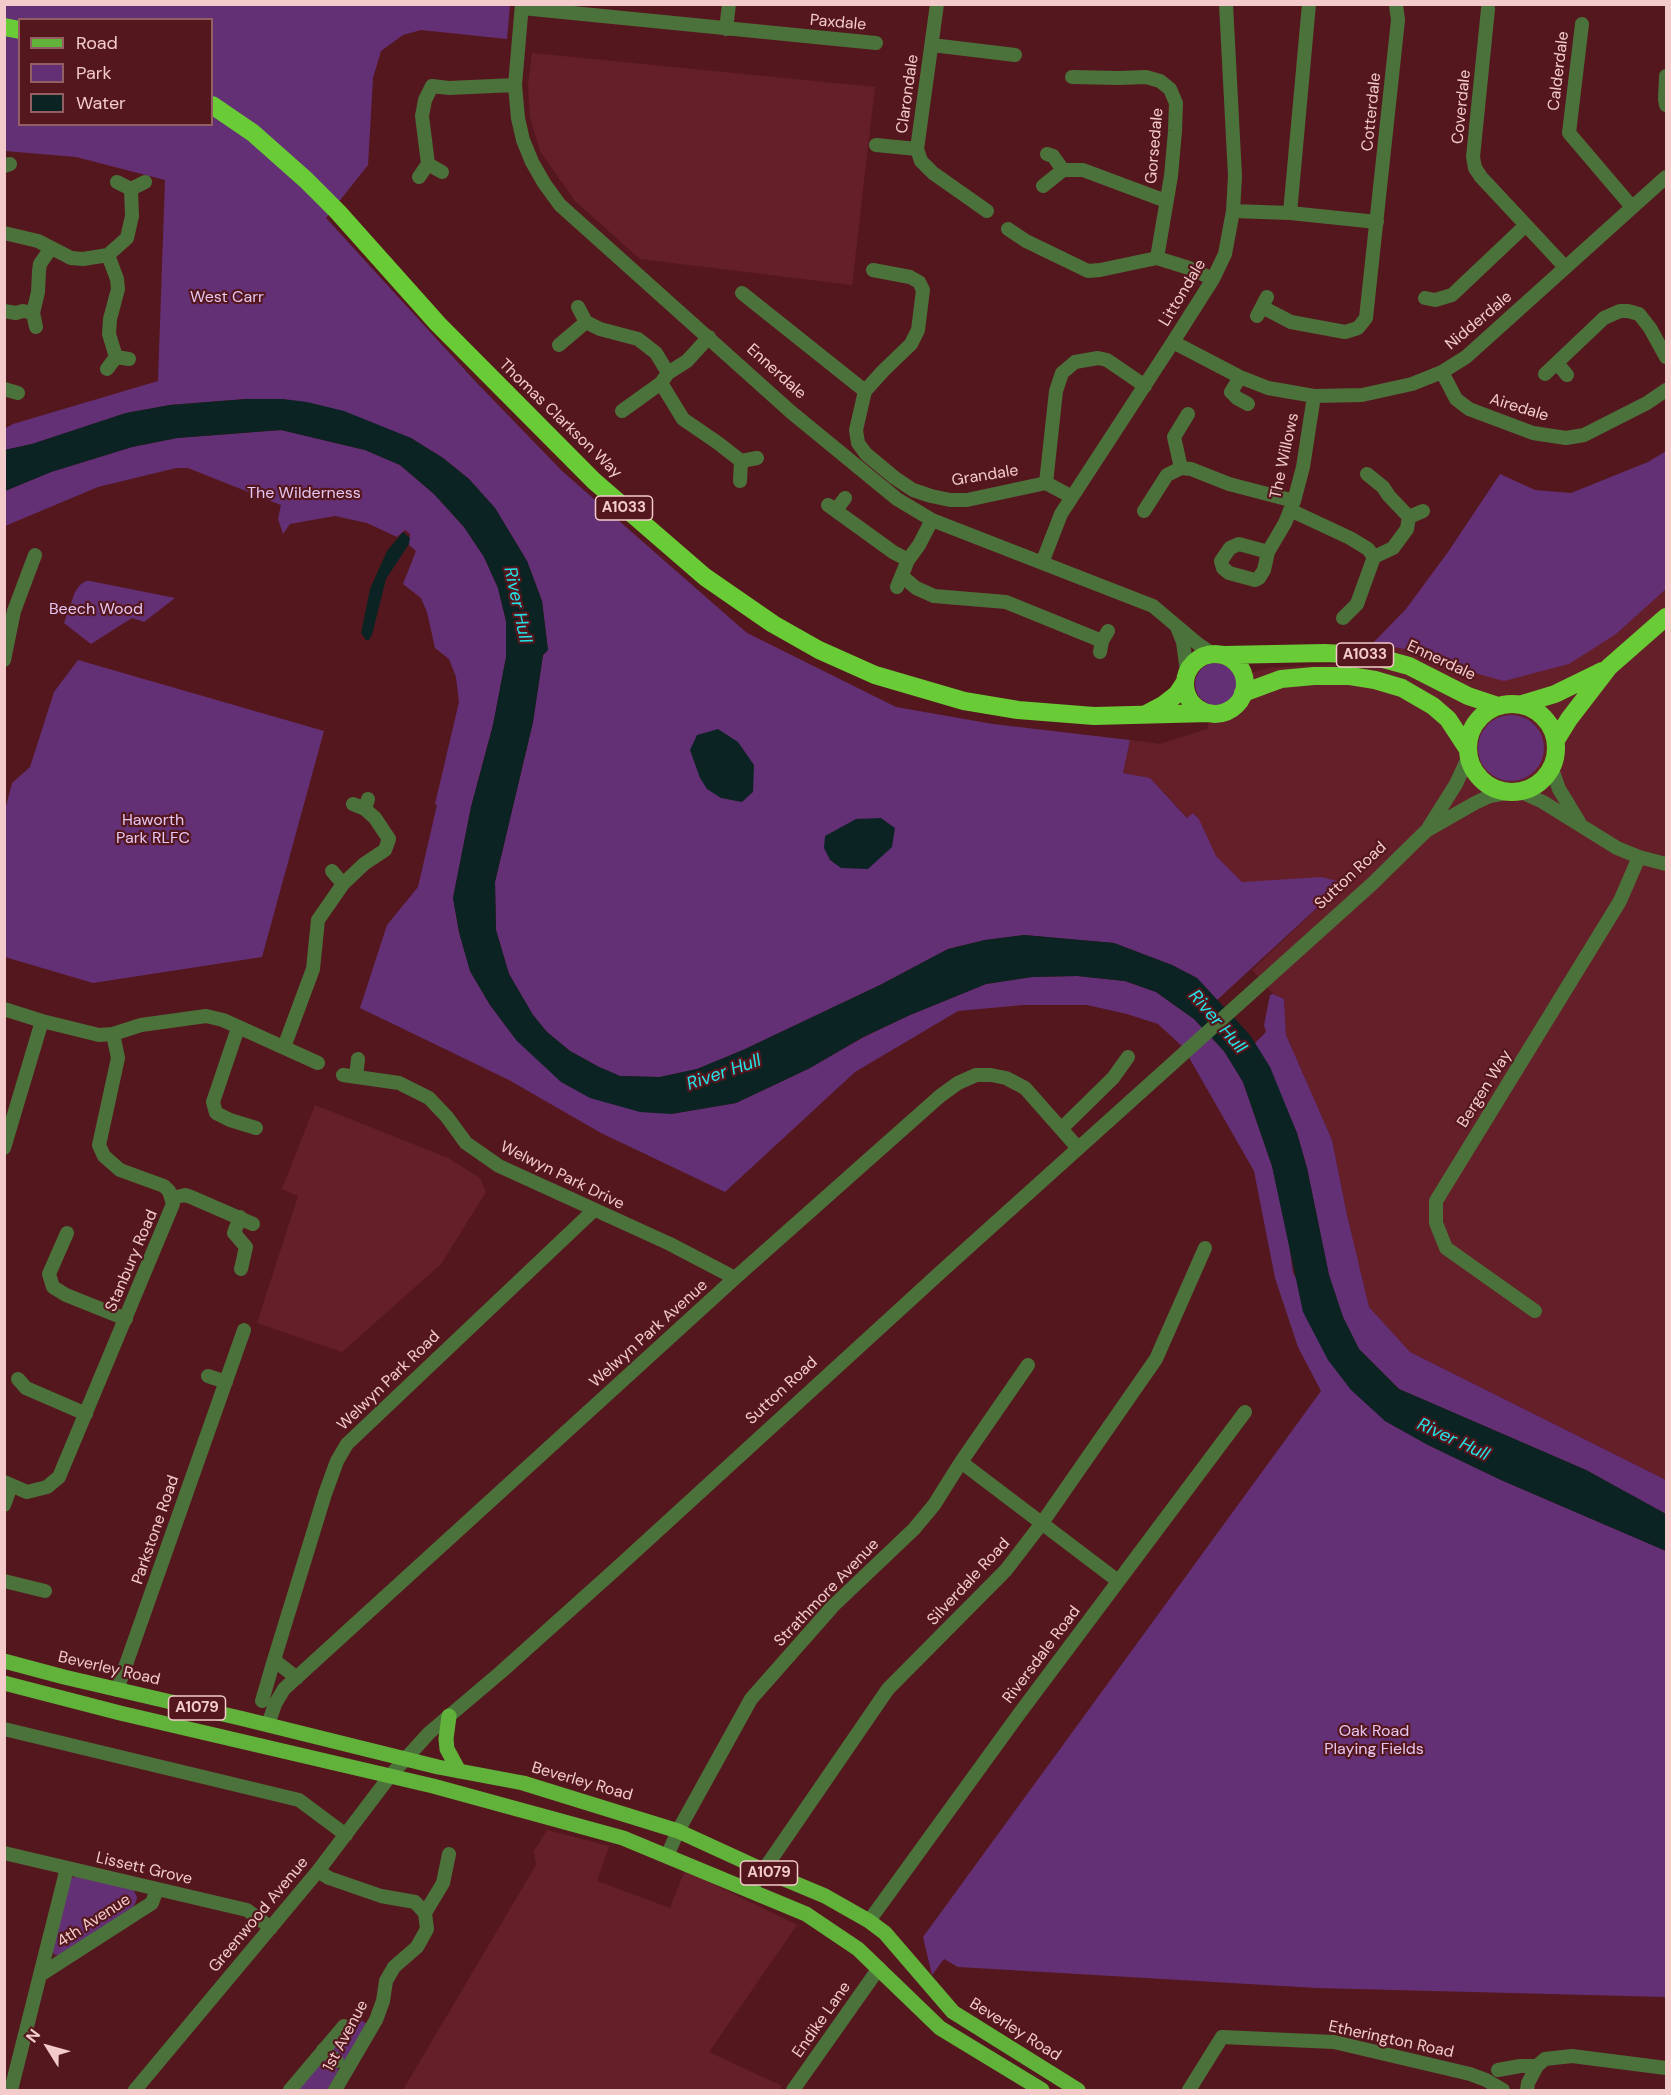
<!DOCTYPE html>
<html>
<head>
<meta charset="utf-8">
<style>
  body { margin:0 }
  #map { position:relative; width:1671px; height:2095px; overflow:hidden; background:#55171e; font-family:"DM Sans",sans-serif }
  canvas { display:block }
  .frame { position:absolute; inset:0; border:6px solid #f3cbcb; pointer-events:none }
  .legend { position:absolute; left:18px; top:18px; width:195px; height:108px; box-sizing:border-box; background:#55171e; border:2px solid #945f63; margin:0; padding:8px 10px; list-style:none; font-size:18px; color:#f3cbcb }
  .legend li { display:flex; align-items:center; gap:12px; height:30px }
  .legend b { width:30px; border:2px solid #945f63 }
  .north { position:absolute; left:18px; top:2017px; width:60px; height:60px; -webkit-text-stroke:4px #55171e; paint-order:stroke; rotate:307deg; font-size:16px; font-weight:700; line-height:24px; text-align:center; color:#f3cbcb }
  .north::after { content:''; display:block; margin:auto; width:21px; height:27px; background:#f3cbcb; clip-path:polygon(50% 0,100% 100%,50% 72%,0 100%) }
</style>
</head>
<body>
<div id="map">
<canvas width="1671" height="2095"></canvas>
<div class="frame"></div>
<ul class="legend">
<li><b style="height:8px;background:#61b23b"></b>Road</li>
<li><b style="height:16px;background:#643075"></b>Park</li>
<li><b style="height:16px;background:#0c2323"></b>Water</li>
</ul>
<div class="north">N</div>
</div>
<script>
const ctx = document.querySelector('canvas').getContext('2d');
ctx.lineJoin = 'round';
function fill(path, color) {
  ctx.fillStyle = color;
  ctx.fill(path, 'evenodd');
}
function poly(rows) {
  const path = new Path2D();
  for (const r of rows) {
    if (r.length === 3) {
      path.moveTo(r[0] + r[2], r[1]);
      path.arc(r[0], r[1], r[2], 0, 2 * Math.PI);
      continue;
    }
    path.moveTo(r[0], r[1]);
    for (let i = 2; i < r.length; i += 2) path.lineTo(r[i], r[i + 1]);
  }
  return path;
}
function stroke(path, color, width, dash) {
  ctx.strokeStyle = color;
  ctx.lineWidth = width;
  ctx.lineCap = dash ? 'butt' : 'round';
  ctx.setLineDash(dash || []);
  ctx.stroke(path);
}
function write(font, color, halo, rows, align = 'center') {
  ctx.font = font + ' "DM Sans",sans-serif';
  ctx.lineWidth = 4.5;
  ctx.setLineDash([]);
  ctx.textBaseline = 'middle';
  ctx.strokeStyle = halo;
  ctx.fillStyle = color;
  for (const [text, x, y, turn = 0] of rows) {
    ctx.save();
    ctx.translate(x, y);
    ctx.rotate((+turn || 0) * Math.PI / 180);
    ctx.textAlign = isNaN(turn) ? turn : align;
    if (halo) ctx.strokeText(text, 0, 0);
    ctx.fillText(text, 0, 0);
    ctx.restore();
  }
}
fill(poly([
  [532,53,875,87,852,285,640,259,575,201,540,151,530,117,528,86],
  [1666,589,1666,1480,1410,1352,1369,1307,1347,1215,1332,1140,1286,1035,1284,999,1273,994,1252,970,1343,884,1242,882,1216,856,1199,819,1194,813,1188,818,1150,778,1123,773,1130,740,1160,744,1207,729,1213,705,1220,705,1227,702,1234,693,1237,684,1236,676,1269,668,1355,663,1373,643,1420,652,1457,668,1616,634],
  [1530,720,1538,729,1516,781,1498,779],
  [315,1105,448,1158,480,1178,486,1192,441,1264,342,1352,257,1323,298,1196,282,1189],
  [547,1830,609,1846,597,1881,670,1908,685,1870,797,1925,709,2052,782,2086,779,2090,403,2090,536,1865,534,1851]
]), '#651f28');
fill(poly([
  [5,5,510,5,507,39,421,30,403,35,381,51,373,78,368,165,326,218,475,381,562,471,747,633,896,707,993,724,1130,740,1123,773,1150,778,1187,818,1193,813,1199,819,1216,856,1242,882,1322,877,1344,883,1217,1000,1197,978,1172,965,1114,943,1024,935,985,940,948,949,880,985,743,1050,697,1069,660,1077,620,1076,599,1067,570,1051,547,1032,533,1015,509,974,496,930,495,882,533,722,543,655,548,650,542,601,527,561,495,508,469,479,443,458,411,438,283,399,246,399,170,405,126,413,32,444,5,450,4,429,13,424,158,381,165,180,76,157,5,151],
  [20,20,212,20,212,124,20,124],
  [281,430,365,450,400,465,434,494,464,527,484,557,498,588,506,621,506,658,493,725,471,807,453,898,459,932,470,971,490,1005,517,1041,671,1114,736,1103,810,1068,864,1037,910,1015,986,984,1032,977,1077,976,1125,981,1156,992,1194,1019,1224,1051,1243,1082,1272,1166,1288,1237,1293,1273,1385,1421,1428,1445,1501,1480,1666,1551,1666,1997,1317,1988,958,1967,944,1959,932,1975,923,1937,1321,1391,1298,1347,1275,1278,1254,1171,1183,1047,1158,1024,1127,1014,1087,1005,1023,1005,958,1011,855,1072,725,1192,601,1133,509,1080,360,1008,387,925,418,887,437,805,435,804,459,702,456,677,449,659,435,648,427,612,421,598,403,584,416,551,408,544,410,534,405,530,397,537,367,523,335,516,290,524,283,534,278,519,281,505,188,468,176,468,98,487,5,526,5,491,51,472,132,447,177,438],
  [1666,451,1666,589,1616,634,1569,664,1504,681,1457,668,1420,652,1373,643,1406,609,1448,552,1500,474,1535,490,1571,493,1648,462],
  [86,581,90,581,175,598,144,622,132,618,91,644,64,623,75,592,80,585],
  [78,660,324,731,262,957,93,983,5,957,5,810,12,783,30,767,54,692],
  [1216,684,21],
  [1511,748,33],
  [1273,994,1284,999,1286,1035,1332,1140,1347,1215,1369,1307,1410,1352,1666,1480,1666,1514,1586,1470,1399,1389,1359,1349,1343,1317,1329,1275,1307,1168,1297,1133,1255,1043,1266,1032,1264,1025,1270,995],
  [77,1876,133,1889,137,1897,136,1902,133,1907,60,1955,55,1955,51,1950,71,1878],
  [357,2018,369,2025,346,2062,335,2054,332,2049],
  [325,2058,339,2070,327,2090,295,2090]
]), '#643075');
fill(poly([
  [246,399,283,399,307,402,344,411,411,438,443,458,469,479,495,508,527,561,542,601,548,650,543,655,533,722,495,882,496,930,509,974,533,1015,547,1032,570,1051,599,1067,620,1076,660,1077,697,1069,743,1050,880,985,948,949,985,940,1024,935,1114,943,1172,965,1197,978,1250,1035,1270,1067,1297,1133,1307,1168,1329,1275,1343,1317,1359,1349,1399,1389,1586,1470,1666,1514,1666,1551,1501,1480,1428,1445,1385,1421,1351,1390,1328,1360,1303,1312,1272,1166,1243,1082,1224,1051,1194,1019,1156,992,1125,981,1077,976,1032,977,986,984,910,1015,863,1037,810,1068,736,1103,671,1114,640,1112,590,1098,561,1082,517,1041,490,1005,470,971,459,932,453,898,471,807,493,725,506,657,506,621,498,588,484,557,464,527,434,494,400,465,365,450,281,430,177,438,132,447,51,472,5,491,4,450,32,444,126,413,170,405],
  [403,532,410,538,409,544,386,579,372,635,369,640,366,640,361,633,370,589,387,551],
  [718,729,738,742,754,765,753,792,742,802,721,798,707,789,700,778,690,750,697,735],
  [881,818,895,828,892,847,868,869,841,868,830,860,824,848,825,836,856,819]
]), '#0c2323');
stroke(poly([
  [522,4,515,85,518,118,523,140,532,162,544,183,560,205,791,412,897,499,932,520,1153,606,1198,644,1213,654],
  [937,4,917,149,921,161,933,173,987,211],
  [522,8,876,43],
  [1488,9,1473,157,1475,168,1481,177,1565,267],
  [1582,24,1569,133,1632,207],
  [726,29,729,4],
  [932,45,1015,55],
  [1666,76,1665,99,1666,105],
  [1072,77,1119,78,1146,77,1160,81,1170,89,1176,103,1175,131,1171,176,1157,258],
  [876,145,917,149],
  [1047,154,1053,156,1063,170],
  [428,164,422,116,425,100,432,86,449,88,515,85],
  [4,166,10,164],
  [419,177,428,164,442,172],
  [117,182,131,189,145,182],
  [1043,186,1063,170,1083,170,1166,201],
  [1233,211,1290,213,1377,222],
  [1290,213,1309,4],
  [1008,229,1026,241,1088,271,1100,270,1157,258,1189,268,1213,279],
  [4,233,38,241,71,258,83,259,108,255,127,238,132,216,131,189],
  [108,255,117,279,118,289,110,319,109,334,116,357],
  [873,270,910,277,919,282,923,290,918,330,911,344,883,371,865,391,856,430,858,443,866,454,895,478,913,490,931,496,950,500,967,500,1046,483,1072,497],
  [742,293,865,391],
  [1425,298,1435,300,1452,295,1526,225],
  [578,307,586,322],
  [1262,307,1291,322,1345,332,1358,328,1366,318,1398,20,1396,5],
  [4,311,16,313,23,311,33,313],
  [1257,316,1267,297],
  [36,327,33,313,38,292,39,271,40,264,51,248],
  [1173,342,1240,377,1268,388,1314,396,1362,395,1412,384,1442,372,1466,357,1666,177],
  [559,345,586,322,600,329,638,339,656,353,668,373],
  [1557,363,1567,375],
  [107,369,116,357,129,359],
  [1442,372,1456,399,1469,409,1533,433,1566,438,1584,435,1647,403,1666,390],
  [1545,374,1604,318,1620,311,1628,311,1639,314,1650,328,1666,357],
  [1240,377,1231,392,1237,398,1248,404],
  [661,383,683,419,718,443,741,461],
  [4,389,18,393],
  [622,411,661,383,668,373,687,361,709,337],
  [1181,468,1174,437,1188,414],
  [1367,474,1383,487,1389,496,1409,517,1423,511],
  [740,481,741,461,757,458],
  [1046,483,1056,391,1062,373,1075,362,1098,358,1107,360,1145,386],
  [828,505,893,552,908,560],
  [836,510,845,498],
  [1290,510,1350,538,1368,549,1374,557],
  [1144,511,1167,475,1181,468,1191,469,1229,484,1294,501],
  [1268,552,1239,544,1230,548,1221,561,1223,568,1229,573,1255,580,1259,578,1264,570,1268,552,1285,523,1294,501,1303,467,1314,396],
  [1042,563,1061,514,1173,342,1213,279,1225,254,1233,211,1235,176,1226,4],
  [902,576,916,588,934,596,1006,602,1102,641],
  [897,587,908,560,919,545,932,520],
  [1343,618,1357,604,1374,557,1393,548,1407,529,1409,517],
  [1177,627,1183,642,1187,671],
  [1100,652,1102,641,1108,631],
  [4,660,14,611,35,555],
  [1552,769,1559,789,1579,822],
  [1521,792,1543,802,1617,848,1639,857,1666,864],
  [353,804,365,809,368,799],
  [1429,827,1456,784,1468,758],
  [332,871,343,884],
  [4,1009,42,1021,99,1035,113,1034,118,1058,99,1145,104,1156,120,1170,164,1186,169,1191,173,1204,59,1477,47,1487,27,1492,4,1482],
  [238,1028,213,1102,216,1113,230,1120,256,1128],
  [113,1034,141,1025,206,1016,223,1020,318,1063],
  [284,1047,313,969,318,920,343,884,364,864,385,850,389,839,375,818,365,809],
  [343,1075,399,1083,429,1098,447,1117,466,1143,499,1166,670,1244,735,1278],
  [356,1077,358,1059],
  [1062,1128,1113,1078,1128,1057],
  [4,1148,42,1021],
  [172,1198,185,1195,191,1197,253,1224],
  [240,1217,234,1233,246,1247,241,1269],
  [67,1233,49,1274,53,1287,66,1295,126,1319],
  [1535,1311,1446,1248,1436,1223,1436,1201,1620,901,1639,857],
  [208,1376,226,1382],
  [18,1379,26,1388,86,1414],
  [961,1462,1118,1581],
  [4,1505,11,1486],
  [4,1581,45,1591],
  [297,1678,274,1660,325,1494,337,1461,347,1444,594,1210],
  [117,1690,244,1330],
  [262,1701,274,1660],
  [268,1725,275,1704,284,1689,735,1278,940,1096,958,1083,976,1075,991,1075,1006,1078,1025,1088,1078,1148],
  [4,1729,299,1800,346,1835],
  [4,1853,247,1910,271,1928],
  [667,1856,678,1831,751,1699,833,1606,914,1529,934,1505,961,1462,1028,1365],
  [318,1871,329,1878,381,1896,415,1902,425,1913,427,1929,417,1947,394,1967,386,1981,383,2001,376,2020,335,2090],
  [750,1890,888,1689,1006,1570,1042,1523,1156,1359,1205,1248],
  [425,1913,443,1883,449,1854],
  [869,1921,1019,1714,1245,1412],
  [40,1975,152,1903,157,1889],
  [323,2050,337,2061],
  [1498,2070,1520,2066,1537,2066],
  [11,2090,67,1868],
  [135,2090,318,1871,390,1776,429,1733,501,1672,617,1568,943,1270,1372,884,1426,831,1475,803,1490,796,1506,793],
  [290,2090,344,2026],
  [793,2090,879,1968],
  [1189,2090,1222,2037,1334,2042,1470,2074,1486,2080,1503,2090],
  [1527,2090,1528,2083,1537,2066,1545,2059,1572,2056,1666,2068]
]), '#4c723c', 14);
stroke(poly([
  [4,1661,64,1677,244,1719,438,1767,523,1783,678,1831,763,1870,825,1896,869,1921,885,1933,953,2012,1078,2090],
  [4,1683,120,1713,433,1786,623,1838,806,1914,858,1949,940,2028,1042,2090],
  [449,1716,446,1739,447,1749,459,1771]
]), '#61b23b', 15);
stroke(poly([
  [4,27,20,30],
  [212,105,253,133,306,180,338,212,438,324,594,481,705,577,773,624,819,650,875,675,964,701,1018,710,1094,716,1209,713],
  [1215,684,30],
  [1223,655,1324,653,1369,655,1409,666,1468,696,1498,706],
  [1243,693,1281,679,1314,676,1350,676,1375,680,1402,688,1433,706,1448,719,1467,748],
  [1512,748,44],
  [1522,704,1555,694,1602,671],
  [1146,714,1163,705,1177,694,1185,682],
  [1556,740,1569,719,1609,667,1666,617]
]), '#69cb36', 18);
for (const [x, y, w] of [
  [624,508,57],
  [1365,655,57],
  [197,1708,57],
  [769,1873,57]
]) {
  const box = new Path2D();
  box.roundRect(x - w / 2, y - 12, w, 24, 4.5);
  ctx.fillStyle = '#55171e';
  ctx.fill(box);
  stroke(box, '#f3cbcb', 1.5);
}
write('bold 15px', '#f3cbcb', null, [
  ["A1033",624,508],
  ["A1033",1365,655],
  ["A1079",197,1708],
  ["A1079",769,1873]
]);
write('16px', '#f3cbcb', '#55171e', [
  ["Paxdale",838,23,5],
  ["Calderdale",1559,71,-83],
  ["Clarondale",908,94,-82],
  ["Coverdale",1462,107,-84],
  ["Cotterdale",1372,112,-84],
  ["Gorsedale",1155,146,-85],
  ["Littondale",1183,293,-59],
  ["Nidderdale",1479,321,-40],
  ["Ennerdale",776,372,42],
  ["Airedale",1519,408,17],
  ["Thomas Clarkson Way",560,419,44],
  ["The Willows",1285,456,-78],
  ["Grandale",985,476,-9],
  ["Ennerdale",1441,661,25],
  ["Sutton Road",1351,876,-43],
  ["Bergen Way",1485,1089,-58],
  ["Welwyn Park Drive",562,1176,26],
  ["Stanbury Road",132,1261,-67],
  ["Welwyn Park Avenue",649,1334,-42],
  ["Welwyn Park Road",389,1381,-44],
  ["Sutton Road",782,1391,-43],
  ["Parkstone Road",156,1530,-71],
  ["Silverdale Road",969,1582,-47],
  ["Strathmore Avenue",827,1593,-46],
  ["Riversdale Road",1042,1655,-53],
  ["Beverley Road",109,1669,13],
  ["Beverley Road",582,1782,16],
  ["Lissett Grove",144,1869,13],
  ["Greenwood Avenue",259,1915,-50],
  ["4th Avenue",94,1921,-33],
  ["Endike Lane",822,2020,-55],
  ["Beverley Road",1015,2030,32],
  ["1st Avenue",346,2036,-62],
  ["Etherington Road",1391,2040,12]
]);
write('16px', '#e5c5f1', '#55171e', [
  ["West Carr",227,298],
  ["The Wilderness",304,494],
  ["Beech Wood",96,610],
  ["Haworth",153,821],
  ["Park RLFC",153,839],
  ["Oak Road",1374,1732],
  ["Playing Fields",1374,1750]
]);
write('italic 18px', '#23e6ea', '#55171e', [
  ["River Hull",517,605,78],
  ["River Hull",1217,1022,49],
  ["River Hull",724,1073,-19],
  ["River Hull",1453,1440,25]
]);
</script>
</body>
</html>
